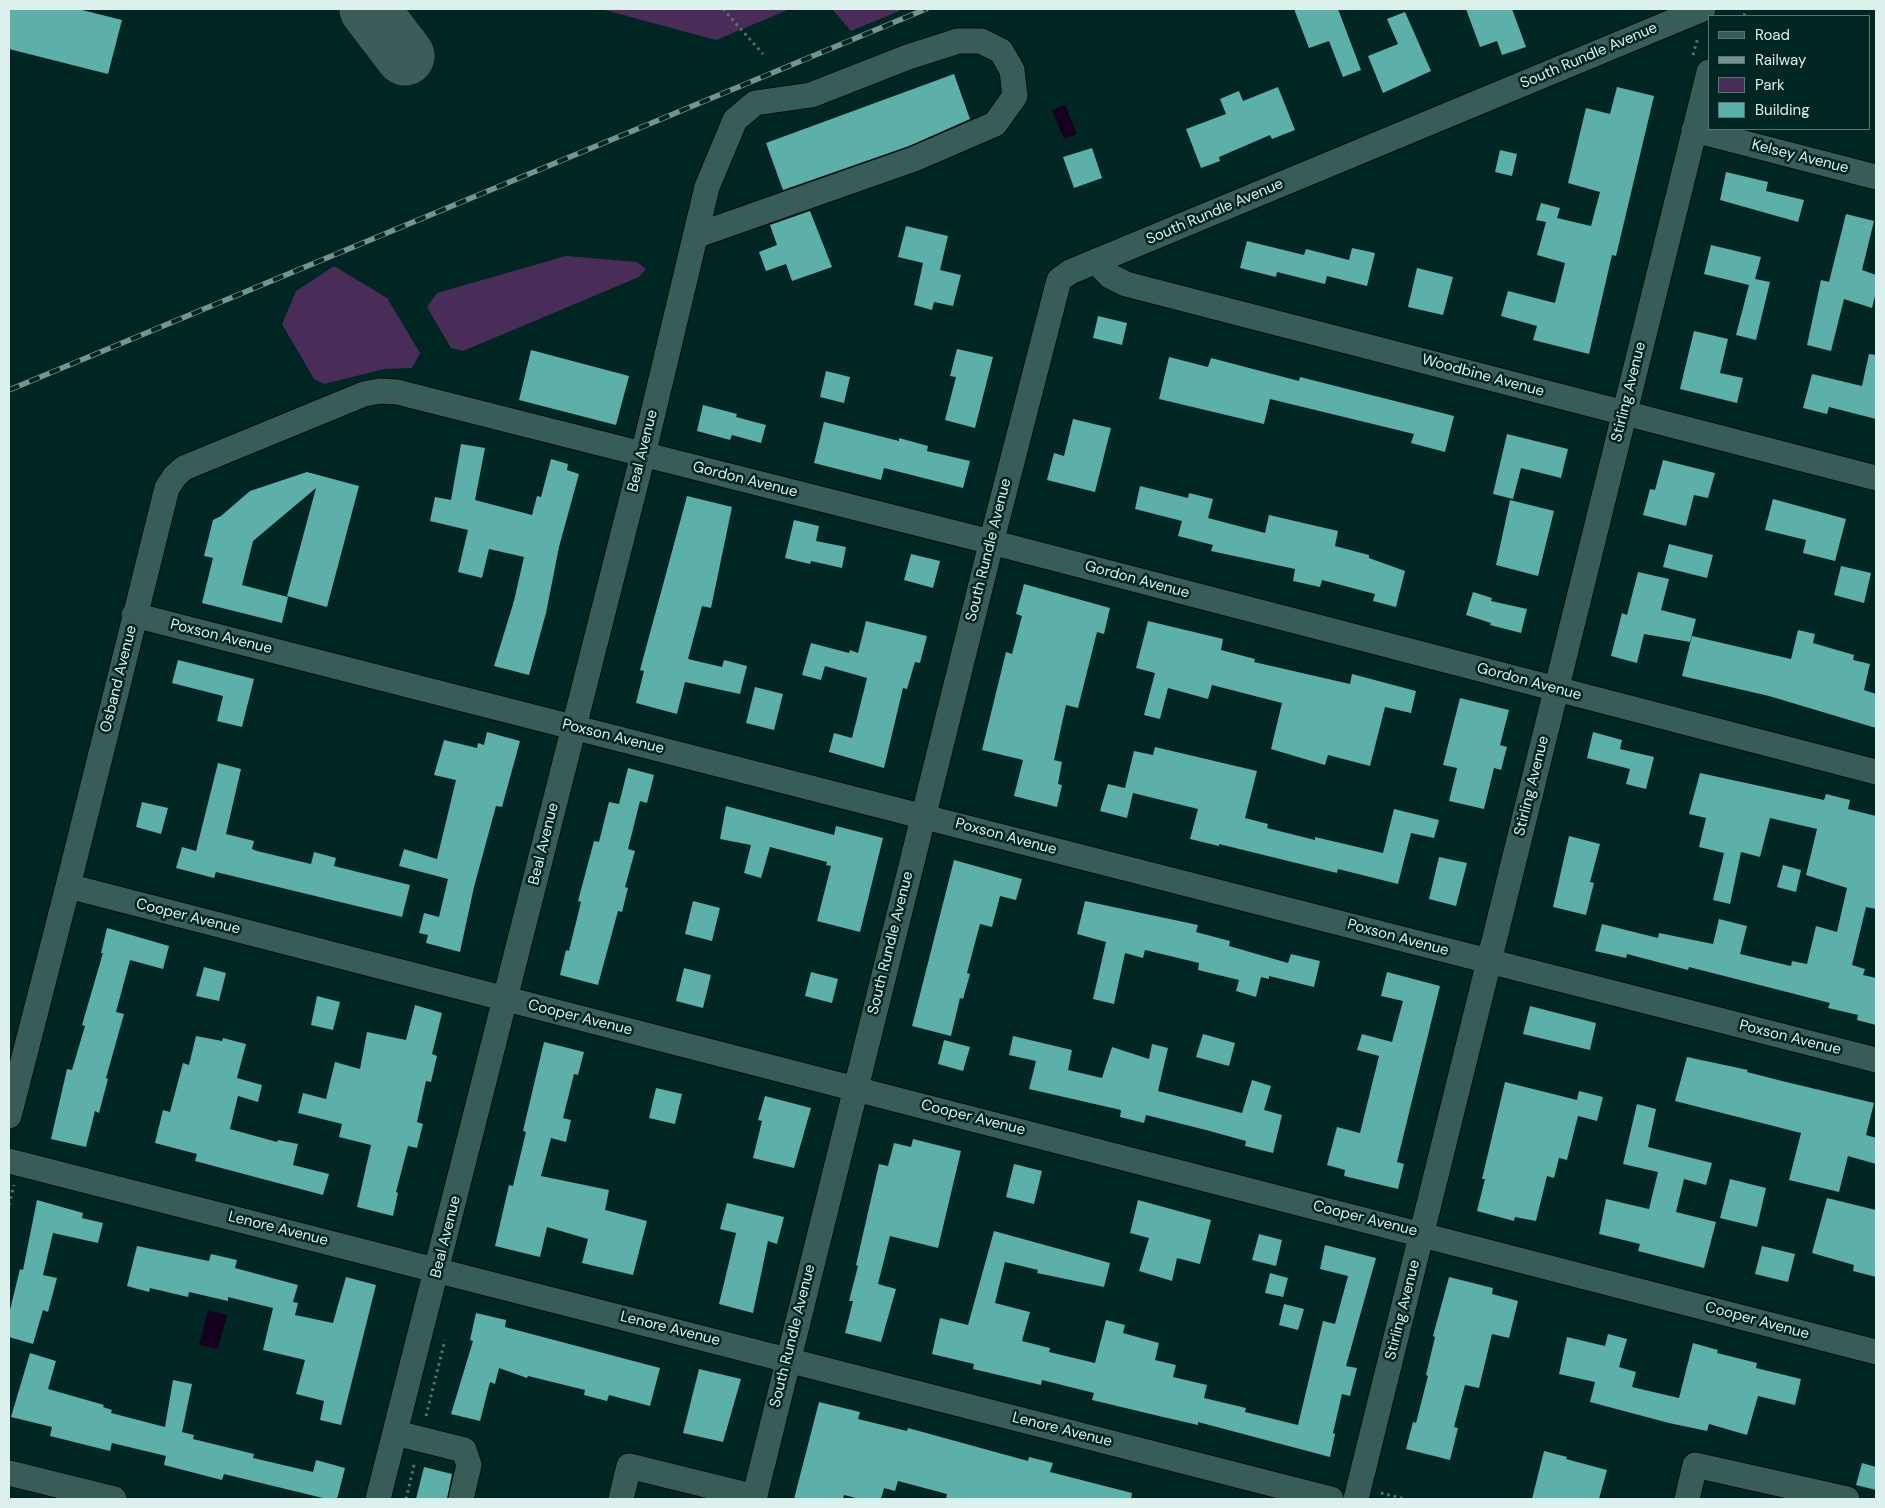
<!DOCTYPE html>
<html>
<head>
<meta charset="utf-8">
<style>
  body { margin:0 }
  #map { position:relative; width:1885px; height:1508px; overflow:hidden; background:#002624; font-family:"DM Sans",sans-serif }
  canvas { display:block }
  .frame { position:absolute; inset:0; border:10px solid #dcf0ee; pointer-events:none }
  .legend { position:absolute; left:1708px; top:15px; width:162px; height:115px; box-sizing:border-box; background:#002624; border:1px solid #587775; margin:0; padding:6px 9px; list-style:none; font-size:15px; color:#dcf0ee }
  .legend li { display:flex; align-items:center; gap:10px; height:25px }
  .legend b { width:25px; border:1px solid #587775 }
</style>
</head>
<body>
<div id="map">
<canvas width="1885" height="1508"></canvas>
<div class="frame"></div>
<ul class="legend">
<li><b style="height:6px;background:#385c58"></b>Road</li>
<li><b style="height:6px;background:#779391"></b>Railway</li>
<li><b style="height:14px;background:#4a2c58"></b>Park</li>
<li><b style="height:14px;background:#5cb0a9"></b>Building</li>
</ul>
</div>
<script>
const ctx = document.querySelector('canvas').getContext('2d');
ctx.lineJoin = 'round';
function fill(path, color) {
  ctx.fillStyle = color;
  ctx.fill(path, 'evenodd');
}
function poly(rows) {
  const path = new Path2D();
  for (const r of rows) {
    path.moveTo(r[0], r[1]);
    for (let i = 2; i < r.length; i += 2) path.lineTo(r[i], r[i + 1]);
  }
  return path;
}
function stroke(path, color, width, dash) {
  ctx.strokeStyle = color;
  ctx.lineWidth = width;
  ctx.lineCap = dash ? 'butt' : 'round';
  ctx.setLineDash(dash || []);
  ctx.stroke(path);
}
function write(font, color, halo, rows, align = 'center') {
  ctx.font = font + ' "DM Sans",sans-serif';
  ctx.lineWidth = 5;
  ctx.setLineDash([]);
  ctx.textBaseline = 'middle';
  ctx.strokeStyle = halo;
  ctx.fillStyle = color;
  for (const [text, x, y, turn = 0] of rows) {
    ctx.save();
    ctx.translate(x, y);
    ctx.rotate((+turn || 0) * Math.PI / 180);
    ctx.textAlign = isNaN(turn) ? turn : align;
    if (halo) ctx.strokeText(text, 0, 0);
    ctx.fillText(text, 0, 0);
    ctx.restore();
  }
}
fill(poly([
  [601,9,790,9,716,40],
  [832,9,904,9,851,31],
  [566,256,637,262,646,269,639,277,463,351,451,348,427,307,437,293],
  [334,266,387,298,420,353,412,368,385,369,324,384,314,379,282,324,296,291]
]), '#4a2c58');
fill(poly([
  [1065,105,1077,134,1064,139,1052,110],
  [208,1310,227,1315,218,1349,199,1345]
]), '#150020');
stroke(poly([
  [369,9,405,56]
]), '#3c5c5a', 59);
fill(poly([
  [9,9,78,9,122,20,108,74,9,49],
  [1294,9,1338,9,1361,70,1343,77,1329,41,1309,48],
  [1466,9,1512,9,1526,47,1502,55,1497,41,1480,47],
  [1405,12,1431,71,1383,93,1368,56,1398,44,1387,19],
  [954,74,970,119,909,146,783,190,766,143],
  [1278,87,1295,130,1272,139,1270,135,1219,157,1220,161,1201,168,1186,129,1226,114,1220,99,1239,91,1243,101],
  [1617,87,1654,96,1616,256,1612,255,1589,354,1533,340,1537,326,1501,316,1508,291,1555,303,1565,263,1537,255,1546,222,1536,220,1541,203,1560,208,1557,218,1591,226,1600,192,1568,183,1586,108,1610,114],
  [1092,148,1102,178,1074,188,1063,157],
  [1500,150,1517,154,1512,176,1495,172],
  [1726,172,1768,182,1766,191,1804,200,1798,222,1720,200],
  [810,211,832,267,792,281,786,264,766,271,759,252,777,245,770,225],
  [1846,214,1874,221,1862,270,1876,275,1876,292,1872,308,1844,299,1831,351,1807,345,1821,280,1829,282],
  [906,226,948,236,940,270,961,275,953,306,934,302,932,310,914,305,923,263,898,257],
  [1247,241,1304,255,1306,249,1349,260,1352,248,1375,253,1367,286,1327,276,1325,284,1277,272,1276,277,1240,268],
  [1711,245,1761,257,1755,279,1770,282,1756,340,1736,335,1749,285,1704,274],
  [1417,268,1453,277,1443,315,1408,307],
  [1098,316,1127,323,1122,345,1093,338],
  [1694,331,1728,339,1720,373,1743,378,1737,403,1680,389],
  [957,349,993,357,975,428,945,420,956,377,950,376],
  [531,350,629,376,616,425,519,400],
  [1869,354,1876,355,1876,419,1829,407,1827,414,1803,408,1812,374,1862,386],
  [1169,357,1208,367,1211,358,1299,381,1300,377,1454,416,1445,452,1411,443,1414,434,1270,399,1264,424,1159,399],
  [826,371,850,377,844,403,820,397],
  [703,405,737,414,736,417,766,425,761,443,732,435,730,440,697,431],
  [1073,419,1111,428,1095,492,1047,480,1054,453,1064,456],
  [824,422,899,441,899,438,928,446,927,451,970,461,963,488,884,468,881,480,814,463],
  [1507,434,1568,449,1561,478,1521,468,1513,499,1493,494],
  [461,444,485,448,475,500,532,515,537,496,541,497,551,459,568,464,567,470,579,474,559,547,546,613,529,675,494,666,514,601,524,557,489,549,482,578,458,572,468,530,430,521,435,497,451,500],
  [1663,460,1715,473,1708,498,1694,495,1686,526,1643,515,1650,489,1655,490],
  [307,472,359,486,327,607,287,596,316,488,253,541,242,585,288,597,282,623,202,603,213,558,204,556,213,520,221,516,250,491],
  [1140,486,1188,498,1189,493,1213,499,1208,518,1265,533,1269,515,1338,531,1335,546,1369,555,1369,558,1405,571,1396,607,1373,601,1375,594,1322,580,1320,587,1293,581,1295,569,1211,551,1213,545,1178,536,1182,521,1135,509],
  [687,496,732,507,711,608,702,606,688,659,722,667,724,660,747,666,740,694,685,682,677,714,636,703,644,671,640,670],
  [1773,499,1846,519,1835,561,1803,553,1806,540,1765,530],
  [1510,500,1554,511,1538,576,1496,565],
  [794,520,819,526,816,541,846,547,842,568,811,561,810,564,785,558],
  [1669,544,1713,555,1707,578,1663,567],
  [911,554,940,561,933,588,904,580],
  [1841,566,1871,573,1864,603,1834,595],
  [1638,572,1669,579,1661,610,1696,619,1690,642,1644,634,1637,663,1611,656,1622,613,1627,615],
  [1024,584,1110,608,1104,634,1097,632,1078,708,1066,705,1054,760,1062,762,1058,784,1062,785,1057,807,1014,796,1023,760,982,750,1006,652,1012,654,1022,616,1016,614],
  [1473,592,1492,598,1491,601,1527,609,1521,633,1490,625,1491,623,1466,615],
  [866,621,927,636,920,663,915,662,907,689,903,688,884,768,829,752,834,733,852,738,867,678,825,666,821,680,802,675,811,643,849,653,850,650,858,653],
  [1148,621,1223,639,1221,650,1255,659,1254,662,1350,684,1352,674,1416,691,1411,713,1385,707,1370,766,1328,755,1325,765,1271,749,1282,703,1212,685,1208,699,1168,688,1160,719,1144,715,1155,673,1136,668],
  [1798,630,1815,634,1813,643,1854,655,1853,660,1870,664,1864,690,1876,694,1876,728,1769,696,1682,676,1692,636,1791,659],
  [178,660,254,679,242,727,217,721,223,696,172,683],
  [755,687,783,694,774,730,746,723],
  [1460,698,1509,710,1500,745,1507,747,1501,770,1494,768,1484,809,1449,801,1457,768,1443,765],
  [487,732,520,741,502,807,496,806,474,887,460,952,426,943,428,935,419,933,424,913,439,917,448,879,399,866,404,849,437,859,456,780,434,775,444,740,477,748,478,743,484,745],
  [1593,732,1622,740,1620,749,1654,757,1646,789,1626,784,1630,769,1587,758],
  [1155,747,1257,771,1245,818,1268,824,1267,828,1315,840,1315,837,1383,853,1394,809,1439,820,1434,838,1411,833,1398,884,1338,869,1337,873,1219,844,1219,846,1190,839,1198,809,1133,793,1127,818,1100,811,1108,784,1125,788,1134,751,1153,755],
  [218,763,241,769,226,834,254,841,252,849,257,851,311,864,314,852,336,858,334,866,410,885,402,917,216,872,214,878,176,868,182,847,196,851],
  [628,768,654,775,647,803,640,801,628,849,635,851,625,887,628,888,622,912,618,911,598,985,560,975,566,950,569,951,581,902,578,901,594,841,599,842,609,802,619,804],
  [1700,773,1824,800,1826,794,1850,800,1848,809,1876,816,1876,909,1866,907,1852,965,1865,969,1863,975,1876,978,1876,1025,1857,1020,1858,1015,1828,1008,1830,1003,1689,967,1688,970,1627,954,1626,958,1595,951,1602,924,1658,938,1659,933,1713,944,1719,919,1747,926,1740,954,1791,966,1792,961,1807,964,1816,926,1837,932,1847,888,1806,875,1817,829,1770,818,1760,857,1741,852,1730,904,1713,900,1724,853,1699,847,1706,818,1689,814],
  [142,802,168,808,161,834,136,827],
  [726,806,834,835,836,826,883,838,860,932,817,921,831,866,826,865,827,862,770,847,761,878,744,873,751,845,720,839],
  [1569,836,1600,844,1590,882,1594,883,1586,915,1553,907],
  [1439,857,1467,863,1456,906,1429,899],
  [954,860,1022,879,1016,900,1000,896,992,927,980,924,967,973,970,974,963,999,960,998,951,1036,912,1026],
  [1783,865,1801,870,1796,892,1777,887],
  [693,901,720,908,712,941,685,934],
  [1085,901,1198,925,1196,932,1230,941,1229,946,1288,963,1291,954,1320,961,1314,987,1269,976,1269,979,1261,977,1256,997,1236,991,1239,980,1198,970,1199,963,1145,950,1143,958,1125,953,1114,1004,1093,999,1106,942,1077,934],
  [107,928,169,946,163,969,130,960,116,1012,124,1014,106,1078,108,1079,99,1113,95,1111,86,1147,51,1139,67,1069,72,1070,85,1026,82,1025,103,953,101,953],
  [204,967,226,973,219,1001,196,996],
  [684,968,711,975,703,1008,676,1001],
  [811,972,838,979,832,1003,805,996],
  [1387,972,1440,986,1397,1162,1404,1164,1398,1189,1344,1176,1345,1170,1327,1165,1337,1127,1360,1133,1379,1056,1357,1050,1362,1034,1392,1042,1403,1001,1381,996],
  [317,996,340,1002,333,1030,311,1025],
  [415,1005,442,1013,432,1054,437,1056,431,1082,426,1081,417,1122,423,1124,417,1148,408,1146,396,1192,398,1193,393,1216,357,1207,371,1145,339,1137,342,1124,298,1113,303,1093,326,1099,335,1062,360,1069,367,1032,406,1040],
  [1530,1006,1596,1023,1590,1050,1523,1034],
  [1203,1034,1235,1043,1229,1066,1196,1057],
  [196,1036,222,1041,223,1038,246,1044,237,1078,262,1085,258,1102,238,1096,230,1129,277,1142,278,1140,298,1144,293,1165,329,1174,323,1195,195,1161,197,1154,155,1143,163,1110,170,1112,183,1063,189,1065],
  [1013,1036,1072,1050,1068,1070,1102,1078,1112,1047,1149,1059,1152,1044,1168,1048,1158,1091,1242,1113,1252,1080,1271,1086,1264,1110,1282,1115,1273,1153,1245,1146,1246,1141,1206,1130,1146,1115,1144,1123,1120,1117,1121,1110,1029,1089,1036,1061,1009,1055],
  [944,1040,970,1047,963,1071,938,1064],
  [544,1042,584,1052,578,1075,574,1074,563,1118,571,1120,566,1142,551,1138,541,1176,609,1190,605,1210,647,1221,633,1275,582,1263,588,1239,547,1227,540,1257,495,1246,509,1185,513,1186,526,1132,523,1131],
  [1687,1057,1748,1070,1747,1072,1782,1081,1874,1103,1866,1135,1876,1138,1876,1164,1848,1156,1839,1192,1789,1180,1801,1133,1675,1101],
  [1505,1082,1577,1100,1579,1091,1603,1097,1597,1121,1578,1116,1567,1160,1559,1158,1554,1178,1547,1176,1536,1221,1515,1217,1514,1221,1477,1211,1485,1179,1482,1179],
  [656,1088,682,1094,675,1124,649,1118],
  [765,1096,811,1108,794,1168,753,1158,762,1121,758,1120],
  [1637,1104,1656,1109,1648,1147,1712,1163,1706,1185,1684,1179,1676,1212,1716,1222,1704,1268,1638,1251,1640,1244,1599,1234,1606,1199,1649,1209,1658,1172,1623,1164],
  [913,1139,961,1151,938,1248,890,1236,878,1284,896,1289,881,1342,845,1333,853,1301,849,1301,858,1266,856,1265,879,1164,888,1166,894,1143,911,1147],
  [1014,1164,1042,1171,1034,1204,1006,1197],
  [1730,1179,1766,1188,1757,1227,1720,1218],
  [1827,1198,1876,1210,1876,1277,1853,1271,1854,1265,1812,1253],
  [37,1200,83,1213,82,1218,103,1223,98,1243,53,1233,43,1275,57,1278,48,1312,43,1310,33,1344,9,1337,9,1314,20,1269,23,1270],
  [1138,1200,1211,1220,1200,1264,1177,1258,1172,1281,1139,1271,1149,1238,1130,1233],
  [727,1203,784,1217,777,1244,768,1241,753,1313,719,1304,736,1233,720,1229],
  [994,1231,1110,1263,1104,1287,1037,1273,1038,1270,1005,1262,995,1303,1030,1312,1022,1341,1050,1348,1049,1352,1095,1363,1106,1320,1125,1325,1123,1333,1159,1343,1155,1360,1176,1365,1173,1377,1207,1385,1204,1398,1246,1408,1245,1412,1298,1425,1323,1321,1335,1324,1348,1276,1320,1269,1325,1245,1376,1258,1346,1366,1357,1368,1350,1396,1342,1394,1333,1433,1335,1434,1330,1457,1198,1422,1198,1425,1163,1417,1092,1400,1094,1393,1042,1380,1041,1385,973,1369,974,1364,932,1354,940,1318,968,1325],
  [1259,1234,1282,1240,1276,1266,1252,1260],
  [137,1246,209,1261,211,1254,237,1260,235,1268,298,1285,293,1302,298,1303,295,1315,333,1323,346,1277,376,1285,341,1425,320,1420,324,1401,296,1394,305,1360,263,1350,273,1308,228,1297,228,1301,189,1292,188,1297,150,1288,149,1292,127,1286],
  [1762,1246,1795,1254,1788,1282,1755,1274],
  [1270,1273,1288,1278,1283,1297,1265,1293],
  [1449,1277,1493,1288,1492,1294,1518,1301,1509,1338,1492,1334,1479,1388,1465,1385,1454,1427,1458,1428,1450,1460,1406,1449,1413,1422,1416,1423,1428,1376,1426,1375,1435,1337,1433,1336],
  [1284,1304,1304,1309,1298,1330,1279,1325],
  [476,1313,506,1320,505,1327,660,1368,650,1406,609,1395,607,1401,584,1395,585,1390,528,1376,527,1378,499,1368,495,1384,490,1382,480,1421,451,1414,473,1341,470,1340],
  [1608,1334,1627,1339,1619,1367,1636,1372,1632,1387,1679,1398,1693,1343,1718,1350,1717,1353,1757,1363,1756,1368,1801,1379,1795,1405,1758,1396,1747,1435,1709,1424,1707,1431,1669,1423,1590,1402,1595,1382,1559,1374,1567,1337,1605,1346],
  [30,1353,56,1361,48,1389,104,1405,103,1407,112,1410,111,1413,165,1427,173,1380,192,1384,182,1432,194,1435,193,1439,254,1454,253,1458,313,1472,316,1460,345,1468,337,1499,327,1499,224,1474,222,1480,164,1465,166,1456,112,1443,110,1451,50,1436,52,1427,11,1417],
  [699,1369,741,1379,723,1442,683,1433],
  [819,1402,860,1412,858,1419,907,1431,908,1428,1028,1461,1029,1457,1053,1463,1050,1472,1132,1493,1131,1499,946,1499,947,1494,898,1481,895,1491,884,1488,881,1499,860,1499,844,1495,843,1499,794,1499],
  [1544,1451,1567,1457,1566,1459,1607,1470,1599,1499,1532,1499],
  [1862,1463,1876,1467,1876,1490,1856,1485],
  [424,1467,452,1474,447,1499,416,1499]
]), '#5cb0a9');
const minor = poly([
  [1694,130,1876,177],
  [1096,261,1110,276,1126,284,1876,478],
  [134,615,1876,1060],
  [68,886,1876,1352],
  [9,1116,68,886,167,488,175,476,184,468,364,394,380,391,397,392,991,542,1876,772],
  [9,1161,1331,1499],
  [396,1433,464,1450,469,1465,461,1499],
  [9,1473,114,1499],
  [378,1499,643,455,707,187,735,120,755,103,811,95,908,57,958,41,981,41,1001,51,1012,70,1015,96,995,124,914,159,695,236],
  [621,1499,629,1466,755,1497],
  [754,1499,996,524,1059,280,1070,272,1703,9],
  [1356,1499,1709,72],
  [1687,1499,1695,1465,1847,1499]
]);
stroke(minor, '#000e0c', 27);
stroke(poly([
  [723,9,763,54],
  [1744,16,1746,9],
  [1693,55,1698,37],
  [9,1205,14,1185],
  [426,1416,445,1340],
  [1381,1493,1405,1499],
  [406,1499,415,1461]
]), '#547371', 3, [2.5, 4]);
stroke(minor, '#385c58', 25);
const rail = poly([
  [9,390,926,9]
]);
stroke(rail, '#779391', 5.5);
stroke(rail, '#002624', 4, [11]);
write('15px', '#dcf0ee', '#002624', [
  ["South Rundle Avenue",1589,56,-23],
  ["Kelsey Avenue",1800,157,14],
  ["South Rundle Avenue",1215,212,-23],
  ["Woodbine Avenue",1483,376,15],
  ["Stirling Avenue",1629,392,-76],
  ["Beal Avenue",643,451,-76],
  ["Gordon Avenue",745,480,14],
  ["South Rundle Avenue",989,550,-76],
  ["Gordon Avenue",1137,580,15],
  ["Poxson Avenue",221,637,14],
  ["Osband Avenue",119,679,-76],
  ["Gordon Avenue",1529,682,15],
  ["Poxson Avenue",613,737,14],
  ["Stirling Avenue",1532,786,-76],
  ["Poxson Avenue",1006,837,15],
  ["Beal Avenue",544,844,-76],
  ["Cooper Avenue",188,917,14],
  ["Poxson Avenue",1398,938,15],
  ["South Rundle Avenue",891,943,-76],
  ["Cooper Avenue",580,1018,14],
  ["Poxson Avenue",1790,1038,14],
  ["Cooper Avenue",973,1118,14],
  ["Cooper Avenue",1365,1219,14],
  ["Lenore Avenue",278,1229,14],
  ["Beal Avenue",446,1237,-76],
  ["Stirling Avenue",1403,1310,-76],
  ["Cooper Avenue",1757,1321,15],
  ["Lenore Avenue",670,1329,14],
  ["South Rundle Avenue",793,1336,-76],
  ["Lenore Avenue",1062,1430,14]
]);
</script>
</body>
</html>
